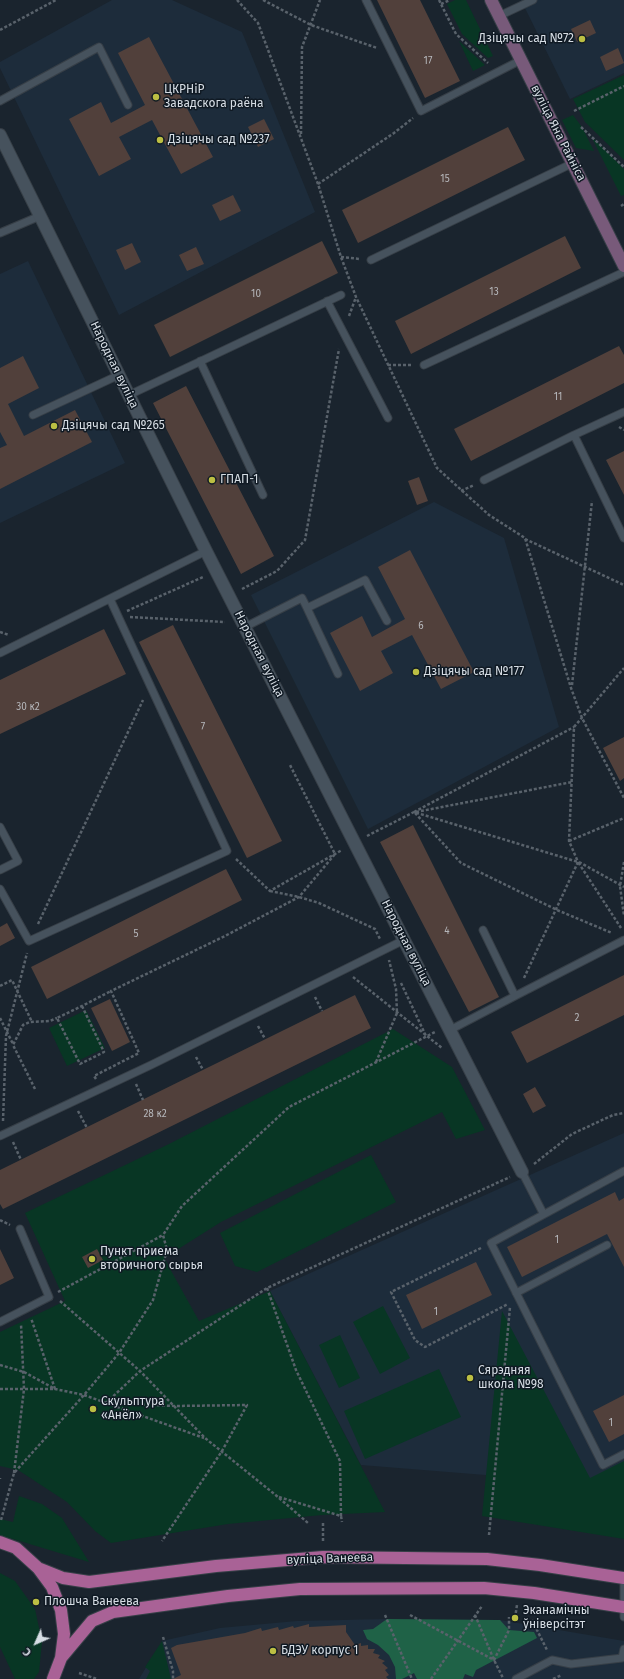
<!DOCTYPE html>
<html>
<head>
<meta charset="utf-8">
<style>
  body { margin:0 }
  #map { position:relative; width:624px; height:1679px; overflow:hidden; background:#1a242e; font-family:"Fira Sans",sans-serif }
  canvas { display:block }
  .north { position:absolute; left:16px; top:1623px; width:40px; height:40px; -webkit-text-stroke:3px #101a24; paint-order:stroke; rotate:225deg; font-size:11px; font-weight:700; line-height:16px; text-align:center; color:#d6dde4 }
  .north::after { content:''; display:block; margin:auto; width:14px; height:18px; background:#d6dde4; clip-path:polygon(50% 0,100% 100%,50% 72%,0 100%) }
</style>
</head>
<body>
<div id="map">
<canvas width="624" height="1679"></canvas>
<div class="north">С</div>
</div>
<script>
const ctx = document.querySelector('canvas').getContext('2d');
ctx.lineJoin = 'round';
function fill(path, color) {
  ctx.fillStyle = color;
  ctx.fill(path, 'evenodd');
}
function poly(rows) {
  const path = new Path2D();
  for (const r of rows) {
    path.moveTo(r[0], r[1]);
    for (let i = 2; i < r.length; i += 2) path.lineTo(r[i], r[i + 1]);
  }
  return path;
}
function stroke(path, color, width, dash) {
  ctx.strokeStyle = color;
  ctx.lineWidth = width;
  ctx.lineCap = dash ? 'butt' : 'round';
  ctx.setLineDash(dash || []);
  ctx.stroke(path);
}
function write(font, color, halo, rows, align = 'center') {
  ctx.font = font + ' "Fira Sans",sans-serif';
  ctx.lineWidth = 3;
  ctx.setLineDash([]);
  ctx.textBaseline = 'middle';
  ctx.strokeStyle = halo;
  ctx.fillStyle = color;
  for (const [text, x, y, turn = 0] of rows) {
    ctx.save();
    ctx.translate(x, y);
    ctx.rotate((+turn || 0) * Math.PI / 180);
    ctx.textAlign = isNaN(turn) ? turn : align;
    if (halo) ctx.strokeText(text, 0, 0);
    ctx.fillText(text, 0, 0);
    ctx.restore();
  }
}
fill(poly([
  [112,0,172,0,242,32,315,212,119,315,0,68,0,62],
  [521,0,624,0,624,73,570,99],
  [28,261,125,463,0,523,0,274],
  [434,502,504,538,559,727,368,829,251,595],
  [624,1133,624,1478,610,1485,361,1465,270,1291],
  [387,1619,500,1620,624,1641,624,1679,139,1679,162,1641,220,1628,297,1621]
]), '#1d2c3b');
fill(poly([
  [455,0,466,0,493,56,488,58,462,34,447,4],
  [459,41,485,65,473,71],
  [624,75,624,160,585,122,573,99],
  [573,115,582,127,594,151,576,148,562,120],
  [591,136,624,169,624,195,621,196],
  [86,1010,105,1048,67,1066,49,1028],
  [393,1029,452,1067,485,1130,456,1139,442,1112,221,1222,164,1258,199,1321,270,1291,385,1512,322,1515,228,1524,111,1543,95,1531,67,1502,18,1470,0,1466,0,1332,65,1301,25,1213,169,1144],
  [371,1155,396,1202,257,1272,235,1266,220,1233],
  [383,1306,410,1358,380,1374,353,1322],
  [502,1311,590,1478,624,1461,624,1539,482,1516],
  [340,1335,360,1378,339,1388,319,1345],
  [439,1369,461,1417,365,1459,344,1411],
  [19,1496,42,1504,62,1518,89,1562,0,1535,0,1519,13,1522],
  [0,1573,15,1581,35,1609,42,1642,39,1672,34,1679,15,1679,0,1647],
  [162,1641,171,1679,146,1679,150,1671,145,1667]
]), '#083624');
fill(poly([
  [387,1619,500,1620,509,1630,534,1632,537,1638,476,1670,473,1677,465,1674,463,1679,417,1679,414,1673,402,1679,396,1679,395,1667,389,1655,378,1645,367,1639,363,1630,373,1629]
]), '#1f6247');
fill(poly([
  [377,0,420,0,460,81,425,98],
  [590,20,596,33,577,42,571,29],
  [149,37,213,157,181,174,152,120,119,137,131,159,99,176,69,119,101,102,111,123,145,105,118,53],
  [618,48,624,63,606,71,600,57],
  [264,119,274,139,258,147,248,127],
  [508,127,525,160,358,243,342,210],
  [233,195,241,211,220,221,212,205],
  [565,236,581,268,411,354,395,321],
  [322,241,338,273,170,357,154,325],
  [132,243,141,262,125,270,116,250],
  [196,247,204,264,187,271,179,255],
  [619,346,624,355,624,383,471,461,454,429],
  [23,356,39,388,8,404,24,436,75,410,92,442,0,489,0,448,7,445,0,432,0,368],
  [186,386,274,556,241,574,153,403],
  [624,451,624,495,606,460],
  [419,477,428,501,417,505,408,481],
  [410,550,474,672,441,689,412,635,381,651,393,673,360,691,330,633,362,616,372,637,405,619,378,567],
  [173,625,282,841,247,858,139,642],
  [104,629,126,674,0,734,0,680],
  [624,737,624,778,620,781,603,748],
  [413,825,499,997,469,1012,380,842],
  [226,869,242,900,47,999,31,967],
  [7,923,15,938,0,946,0,927],
  [624,975,624,1015,527,1063,511,1032],
  [355,995,371,1028,3,1209,0,1204,0,1170],
  [110,999,130,1042,112,1051,91,1008],
  [535,1087,546,1106,533,1113,523,1094],
  [615,1192,619,1201,624,1198,624,1267,607,1234,522,1277,507,1247],
  [0,1249,14,1278,0,1285],
  [97,1249,103,1260,88,1268,82,1257],
  [476,1262,492,1295,422,1329,406,1295],
  [624,1395,624,1434,609,1442,593,1411],
  [309,1624,309,1627,346,1625,346,1632,355,1645,361,1643,361,1646,368,1645,368,1649,375,1649,373,1653,380,1655,378,1658,385,1661,382,1663,388,1668,385,1670,389,1675,386,1677,388,1679,173,1679,181,1675,171,1648,177,1645,245,1633,261,1628,262,1631,278,1627,279,1630,293,1626,294,1628]
]), '#51403b');
const lane = poly([
  [366,0,421,111,521,60],
  [499,16,533,0],
  [0,101,99,47,128,105],
  [0,233,40,216],
  [371,260,573,163],
  [327,301,388,418],
  [200,361,263,495],
  [424,365,624,272],
  [129,395,341,295],
  [624,412,574,435,624,538],
  [33,415,119,375],
  [484,480,574,435],
  [245,627,302,598,307,608],
  [0,653,206,551],
  [338,674,307,608,365,580,387,621],
  [0,827,18,861,0,870],
  [0,889,29,941,227,851,110,599],
  [483,930,515,996,624,940],
  [450,1030,515,996],
  [0,1136,151,1065,404,940],
  [624,1171,491,1243,603,1465,624,1454],
  [522,1172,543,1213],
  [516,1293,607,1245],
  [0,1322,49,1297,20,1229],
  [624,1578,624,1617],
  [516,1679,552,1660,571,1664,622,1658,624,1649]
]);
const street = poly([
  [0,135,206,551,522,1172]
]);
const secondary = poly([
  [491,0,624,266]
]);
const primary = poly([
  [0,1542,16,1548,38,1568,52,1587,61,1610,64,1634,61,1658,53,1679],
  [38,1568,63,1578,89,1582,216,1566,323,1557,487,1559,540,1565,624,1578],
  [61,1658,92,1621,113,1612,228,1596,300,1589,484,1588,534,1593,624,1607]
]);
stroke(lane, '#373f47', 9);
stroke(street, '#373f47', 14);
stroke(secondary, '#373f47', 14);
stroke(primary, '#373f47', 14);
stroke(poly([
  [237,0,258,23,318,184,341,257,356,297,437,468,489,515,525,538,571,688,582,718,624,798],
  [263,0,311,25,377,48],
  [439,0,456,34,488,63],
  [441,4,450,0],
  [0,30,56,0],
  [574,111,624,86],
  [581,127,624,167],
  [301,134,302,47,320,0],
  [318,184,394,133,413,118],
  [621,206,624,204],
  [341,257,360,259],
  [349,316,356,297],
  [388,365,412,365],
  [619,427,624,430],
  [461,491,474,485],
  [525,539,624,585],
  [242,589,277,571,305,540,339,349],
  [127,611,203,577],
  [130,617,225,622],
  [0,632,9,635],
  [572,685,592,501],
  [414,812,574,727],
  [416,812,572,782],
  [415,813,461,863,557,910,612,933],
  [367,836,414,812,578,862,621,928],
  [569,841,624,818],
  [236,859,270,891,342,850],
  [579,862,624,887],
  [624,862,620,886,624,916],
  [270,891,299,897,319,903,375,929,380,939],
  [38,924,143,700],
  [353,977,442,1048],
  [524,978,578,862,569,841,574,727,624,668],
  [401,983,426,1036],
  [0,986,12,980,32,1022],
  [315,997,322,1011],
  [82,1006,104,1052,80,1064,57,1018,82,1006,111,991],
  [0,1018,13,1044],
  [258,1026,265,1039],
  [196,1057,203,1070],
  [376,1062,397,1013,396,989,389,960],
  [96,1079,94,1076,139,1053,111,991,225,936,299,897,335,854,290,765],
  [136,1084,143,1100],
  [35,1089,13,1045,23,1025,30,1022,50,1021,57,1018],
  [78,1111,87,1128],
  [3,1121,6,1036,27,953],
  [13,1142,21,1160],
  [534,1164,572,1134,613,1115,624,1113],
  [0,1220,10,1225],
  [481,1248,391,1292,415,1340,425,1347,508,1304],
  [267,1288,296,1370,340,1461,341,1516],
  [58,1292,163,1235],
  [60,1301,140,1371,205,1438,278,1497,308,1523],
  [0,1365,24,1372,55,1389,84,1395,204,1438],
  [0,1389,55,1389,31,1318],
  [106,1403,140,1371,267,1288,510,1177],
  [107,1403,175,1406,247,1405,222,1451,162,1541],
  [14,1473,24,1389,21,1324],
  [0,1478,0,1479],
  [279,1497,341,1516,342,1522],
  [1,1520,14,1473,84,1395,119,1353,153,1300,167,1250,163,1235,182,1206,289,1107,435,1032],
  [323,1523,323,1542],
  [489,1535,510,1307],
  [385,1615,412,1679],
  [410,1615,494,1660,509,1630,509,1617],
  [475,1615,494,1660,503,1678],
  [515,1618,517,1605],
  [532,1620,547,1650],
  [163,1637,173,1671,173,1679],
  [79,1673,97,1679],
  [431,1679,482,1606],
  [553,1679,562,1675]
]), '#59626b', 2.5, [3, 2]);
stroke(lane, '#46525d', 7);
stroke(street, '#46525d', 12);
stroke(secondary, '#785a7a', 12);
stroke(primary, '#a96296', 12);
for (const [x, y, r, color] of [
  [582,39,4,"#bcbf43"],
  [156,97,4,"#bcbf43"],
  [160,140,4,"#bcbf43"],
  [54,426,4,"#bcbf43"],
  [212,480,4,"#bcbf43"],
  [416,672,4,"#bcbf43"],
  [92,1259,4,"#bcbf43"],
  [470,1378,4,"#bcbf43"],
  [93,1409,4,"#bcbf43"],
  [36,1602,4,"#bcbf43"],
  [515,1618,4,"#bcbf43"],
  [273,1651,4,"#bcbf43"]
]) {
  const dot = new Path2D();
  dot.arc(x, y, r, 0, 2 * Math.PI);
  ctx.fillStyle = color;
  ctx.fill(dot);
  stroke(dot, '#101a24', 1.5);
}
write('10px', '#b5b6ba', null, [
  ["17",428,61],
  ["15",445,179],
  ["13",494,292],
  ["10",256,294],
  ["11",558,397],
  ["6",421,626],
  ["30 к2",28,707],
  ["7",203,727],
  ["4",447,931],
  ["5",136,934],
  ["2",577,1018],
  ["28 к2",155,1114],
  ["1",557,1240],
  ["1",436,1312],
  ["1",611,1423]
]);
write('12px', '#d6dde4', '#101a24', [
  ["Дзіцячы сад №72",574,39,"right"],
  ["ЦКРНіР",164,90],
  ["Завадскога раёна",164,104],
  ["Дзіцячы сад №237",168,140],
  ["Дзіцячы сад №265",62,426],
  ["ГПАП-1",220,480],
  ["Дзіцячы сад №177",424,672],
  ["Пункт приема",100,1252],
  ["вторичного сырья",100,1266],
  ["Сярэдняя",478,1371],
  ["школа №98",478,1385],
  ["Скульптура",101,1402],
  ["«Анёл»",101,1416],
  ["Плошча Ванеева",44,1602],
  ["Эканамічны",523,1611],
  ["ўніверсітэт",523,1625],
  ["БДЭУ корпус 1",281,1651]
], 'left');
write('12px', '#d6dde4', '#101a24', [
  ["вуліца Яна Райніса",558,133,63],
  ["Народная вуліца",114,365,64],
  ["Народная вуліца",259,654,63],
  ["Народная вуліца",406,943,63],
  ["вуліца Ванеева",330,1559,-2]
]);
</script>
</body>
</html>
